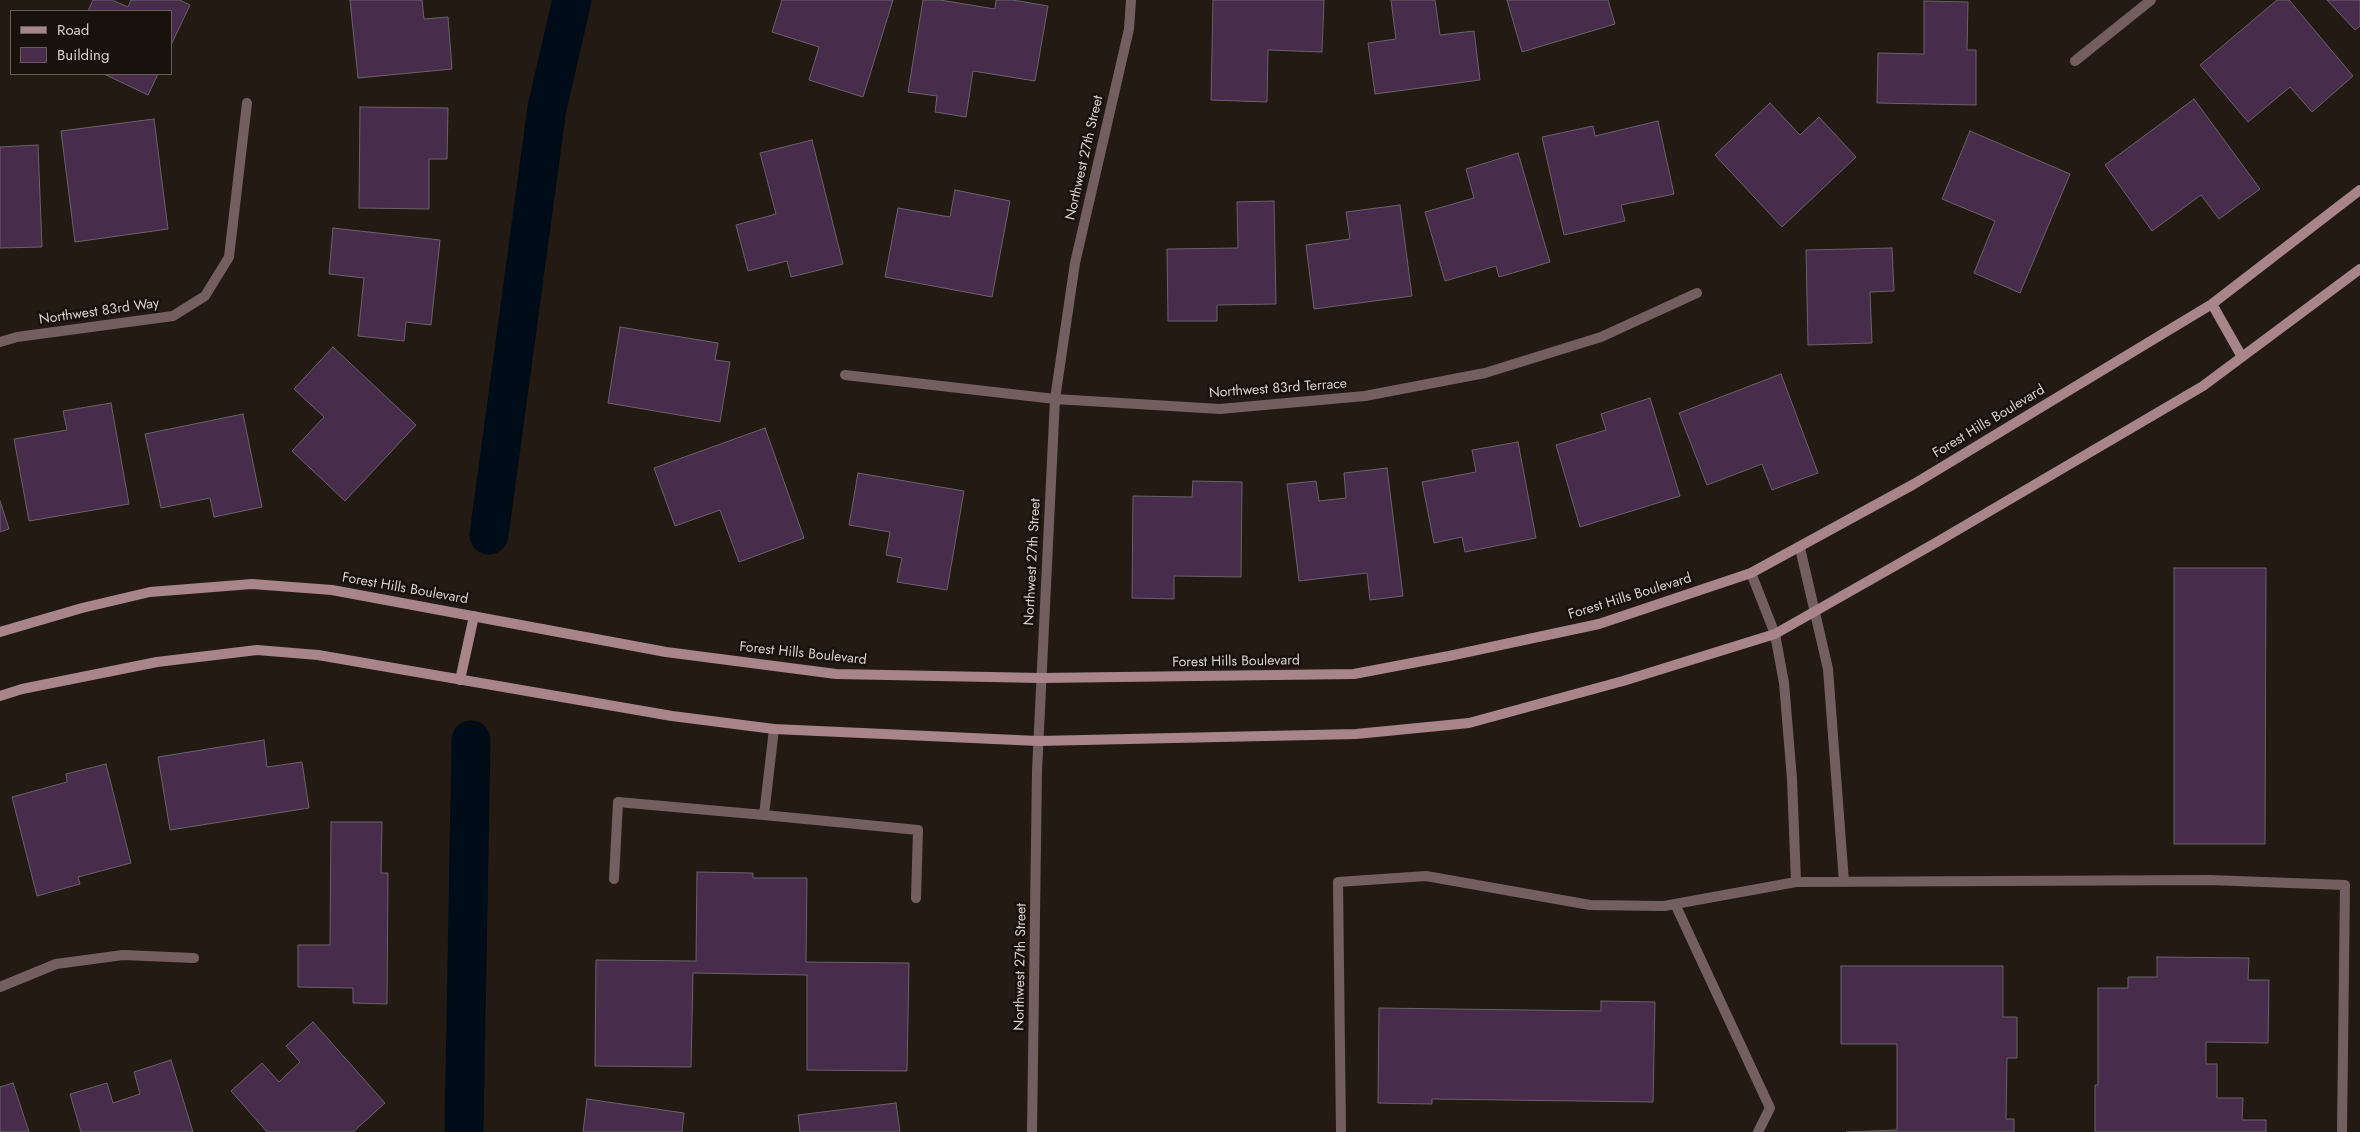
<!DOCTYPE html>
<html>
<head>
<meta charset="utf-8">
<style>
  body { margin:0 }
  #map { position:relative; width:2360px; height:1132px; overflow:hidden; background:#231a14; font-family:Jost,sans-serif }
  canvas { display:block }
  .legend { position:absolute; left:10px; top:10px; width:162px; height:65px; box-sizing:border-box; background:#19110b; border:1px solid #665e59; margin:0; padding:6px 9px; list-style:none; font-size:15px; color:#d9d2ce }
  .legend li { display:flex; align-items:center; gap:10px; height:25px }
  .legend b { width:25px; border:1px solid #665e59 }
</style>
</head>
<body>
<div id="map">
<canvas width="2360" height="1132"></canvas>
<ul class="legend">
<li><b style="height:6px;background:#a88588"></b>Road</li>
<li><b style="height:14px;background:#472d4b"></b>Building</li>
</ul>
</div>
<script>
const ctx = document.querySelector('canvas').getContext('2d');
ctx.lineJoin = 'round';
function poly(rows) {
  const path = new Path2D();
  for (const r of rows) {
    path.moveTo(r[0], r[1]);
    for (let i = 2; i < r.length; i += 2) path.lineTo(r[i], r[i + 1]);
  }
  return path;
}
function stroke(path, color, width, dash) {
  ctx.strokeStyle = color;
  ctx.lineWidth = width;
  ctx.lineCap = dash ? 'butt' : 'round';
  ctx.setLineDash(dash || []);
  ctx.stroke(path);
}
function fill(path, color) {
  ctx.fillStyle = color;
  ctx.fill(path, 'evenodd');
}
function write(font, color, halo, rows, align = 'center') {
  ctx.font = font + ' Jost,sans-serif';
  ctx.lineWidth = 5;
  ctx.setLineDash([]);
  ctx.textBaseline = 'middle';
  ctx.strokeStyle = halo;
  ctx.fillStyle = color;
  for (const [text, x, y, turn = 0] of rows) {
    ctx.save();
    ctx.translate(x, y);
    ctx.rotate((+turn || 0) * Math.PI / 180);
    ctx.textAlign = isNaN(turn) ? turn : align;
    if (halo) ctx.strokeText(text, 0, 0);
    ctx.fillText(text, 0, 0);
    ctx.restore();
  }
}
stroke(poly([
  [489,535,547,108,572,0],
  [464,1132,471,740]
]), '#000c18', 39);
const building = poly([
  [93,0,112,0,128,7,131,0,180,0,190,5,171,45,171,11,88,11,93,0],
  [350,0,422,0,424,19,448,17,452,69,358,78,350,0],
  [782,0,893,0,863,97,809,80,819,47,772,32,782,0],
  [923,0,940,0,995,9,996,0,1013,0,1048,6,1035,81,973,71,966,117,935,112,937,96,908,92,923,0],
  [1213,0,1324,0,1322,52,1268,50,1267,102,1211,100,1213,0],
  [1391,0,1435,0,1440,35,1474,31,1480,80,1375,94,1368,43,1396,39,1391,0],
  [1507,0,1608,0,1615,24,1522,52,1507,0],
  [2277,0,2289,0,2353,76,2312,112,2290,87,2248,122,2200,65,2277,0],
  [2327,0,2360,0,2360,26,2355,30,2327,0],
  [1924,1,1968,2,1967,50,1976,50,1976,105,1877,103,1878,53,1924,54,1924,1],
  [104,74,158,74,148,95,104,74],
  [2194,99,2260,189,2219,219,2201,195,2152,231,2105,165,2194,99],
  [1770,103,1800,135,1819,117,1856,157,1782,227,1715,155,1770,103],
  [360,107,448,108,447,159,429,159,429,209,359,208,360,107],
  [154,119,168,229,75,242,61,131,154,119],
  [1658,121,1674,194,1621,205,1625,221,1564,235,1542,137,1593,126,1595,136,1658,121],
  [1970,131,2070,174,2020,293,1974,273,1995,221,1942,199,1970,131],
  [812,140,843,264,791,277,787,261,748,271,736,225,776,214,760,153,812,140],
  [38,145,42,247,0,248,0,147,38,145],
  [1518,153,1550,262,1499,277,1496,266,1445,281,1425,212,1474,198,1466,169,1518,153],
  [955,190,1010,201,992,297,885,277,898,208,950,217,955,190],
  [1274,201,1276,304,1217,305,1217,321,1168,321,1167,249,1238,248,1237,202,1274,201],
  [1400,205,1412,296,1314,309,1306,245,1350,239,1346,212,1400,205],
  [333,228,440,240,431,325,406,322,404,341,358,336,364,278,329,274,333,228],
  [1892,248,1894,291,1870,292,1872,343,1808,345,1806,250,1892,248],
  [620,327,718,343,715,360,730,362,720,422,608,403,620,327],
  [333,347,416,425,345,501,292,451,324,417,294,389,333,347],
  [1781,374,1818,473,1772,490,1762,464,1707,485,1679,413,1781,374],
  [1650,398,1680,496,1580,527,1556,445,1606,430,1601,414,1650,398],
  [111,403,129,504,29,521,14,439,67,430,63,411,111,403],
  [243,414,262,507,214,517,210,498,161,508,145,434,243,414],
  [765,428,804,538,739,562,720,510,675,526,654,468,765,428],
  [1518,442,1536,538,1465,552,1462,537,1434,543,1422,482,1476,472,1472,450,1518,442],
  [1387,468,1403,596,1370,600,1367,573,1299,581,1287,484,1316,481,1319,501,1346,498,1344,473,1387,468],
  [858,473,964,491,947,590,897,582,902,558,886,555,890,532,849,525,858,473],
  [1193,481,1242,482,1241,577,1174,576,1174,599,1132,598,1133,496,1192,497,1193,481],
  [0,501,9,529,0,532,0,501],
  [2174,568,2266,568,2265,844,2174,844,2174,568],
  [264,740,267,767,302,762,309,808,170,830,158,757,264,740],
  [106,764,131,863,78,877,80,884,37,896,12,797,67,782,66,774,106,764],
  [331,822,382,822,381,873,388,873,387,1004,353,1003,353,988,298,987,298,945,330,945,331,822],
  [697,872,753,873,753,878,807,878,806,962,909,963,907,1071,807,1070,807,975,693,973,691,1067,595,1066,596,960,696,961,697,872],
  [2157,957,2249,958,2248,980,2269,980,2268,1043,2206,1042,2206,1064,2217,1064,2217,1098,2243,1098,2242,1120,2266,1120,2266,1132,2095,1132,2095,1085,2098,1085,2098,988,2128,988,2128,977,2157,977,2157,957],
  [1841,966,2003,966,2003,1017,2017,1017,2017,1058,2007,1058,2006,1119,2014,1119,2014,1132,1846,1132,1897,1130,1897,1044,1841,1044,1841,966],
  [1601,1001,1655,1002,1653,1102,1432,1099,1432,1104,1378,1103,1379,1008,1601,1011,1601,1001],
  [313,1022,385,1103,353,1132,267,1132,231,1091,262,1063,279,1082,300,1062,286,1046,313,1022],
  [171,1060,193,1132,81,1132,70,1094,107,1083,113,1103,140,1094,134,1072,171,1060],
  [13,1083,29,1132,0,1132,0,1087,13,1083],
  [587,1099,684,1113,682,1132,583,1132,587,1099],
  [896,1103,900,1132,800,1132,798,1115,896,1103]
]);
fill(building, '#472d4b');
stroke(building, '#6a616b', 1);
stroke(poly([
  [1800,548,1828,669,1844,882],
  [1751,573,1775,634,1784,683,1792,779,1796,882],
  [774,729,764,815,918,830,916,898],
  [614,879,618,802,764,815],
  [1675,904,1770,1108,1758,1132],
  [1341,1132,1338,882,1426,876,1590,905,1664,906,1796,882,2209,880,2345,885,2342,1132]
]), '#745f60', 10);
stroke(poly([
  [2075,61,2151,0],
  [0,342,17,337,173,316,205,296,229,257,247,103],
  [845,375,1055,399,1220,409,1365,396,1485,373,1601,337,1697,293],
  [0,987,56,964,123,955,194,958],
  [1032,1132,1037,771,1055,399,1075,263,1129,29,1131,0]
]), '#745f60', 10);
stroke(poly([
  [2212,304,2242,357],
  [0,632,82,608,150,592,252,584,332,590,666,652,836,674,1041,678,1354,674,1449,656,1599,624,1751,573,1914,484,2212,304,2360,190],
  [460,680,474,616],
  [0,696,22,689,157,662,257,650,318,655,672,716,774,729,1038,741,1356,734,1469,723,1623,681,1775,634,1937,542,2203,386,2360,269]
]), '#a88588', 10);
write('14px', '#d9d2ce', '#19110b', [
  ["Northwest 27th Street",1085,158,-77],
  ["Northwest 83rd Way",99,312,-8],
  ["Northwest 83rd Terrace",1278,389,-4],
  ["Forest Hills Boulevard",1989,422,-31],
  ["Northwest 27th Street",1033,562,-87],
  ["Forest Hills Boulevard",405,589,10],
  ["Forest Hills Boulevard",1630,597,-17],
  ["Forest Hills Boulevard",803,654,6],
  ["Forest Hills Boulevard",1236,662,-1],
  ["Northwest 27th Street",1021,967,-89]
]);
</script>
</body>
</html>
